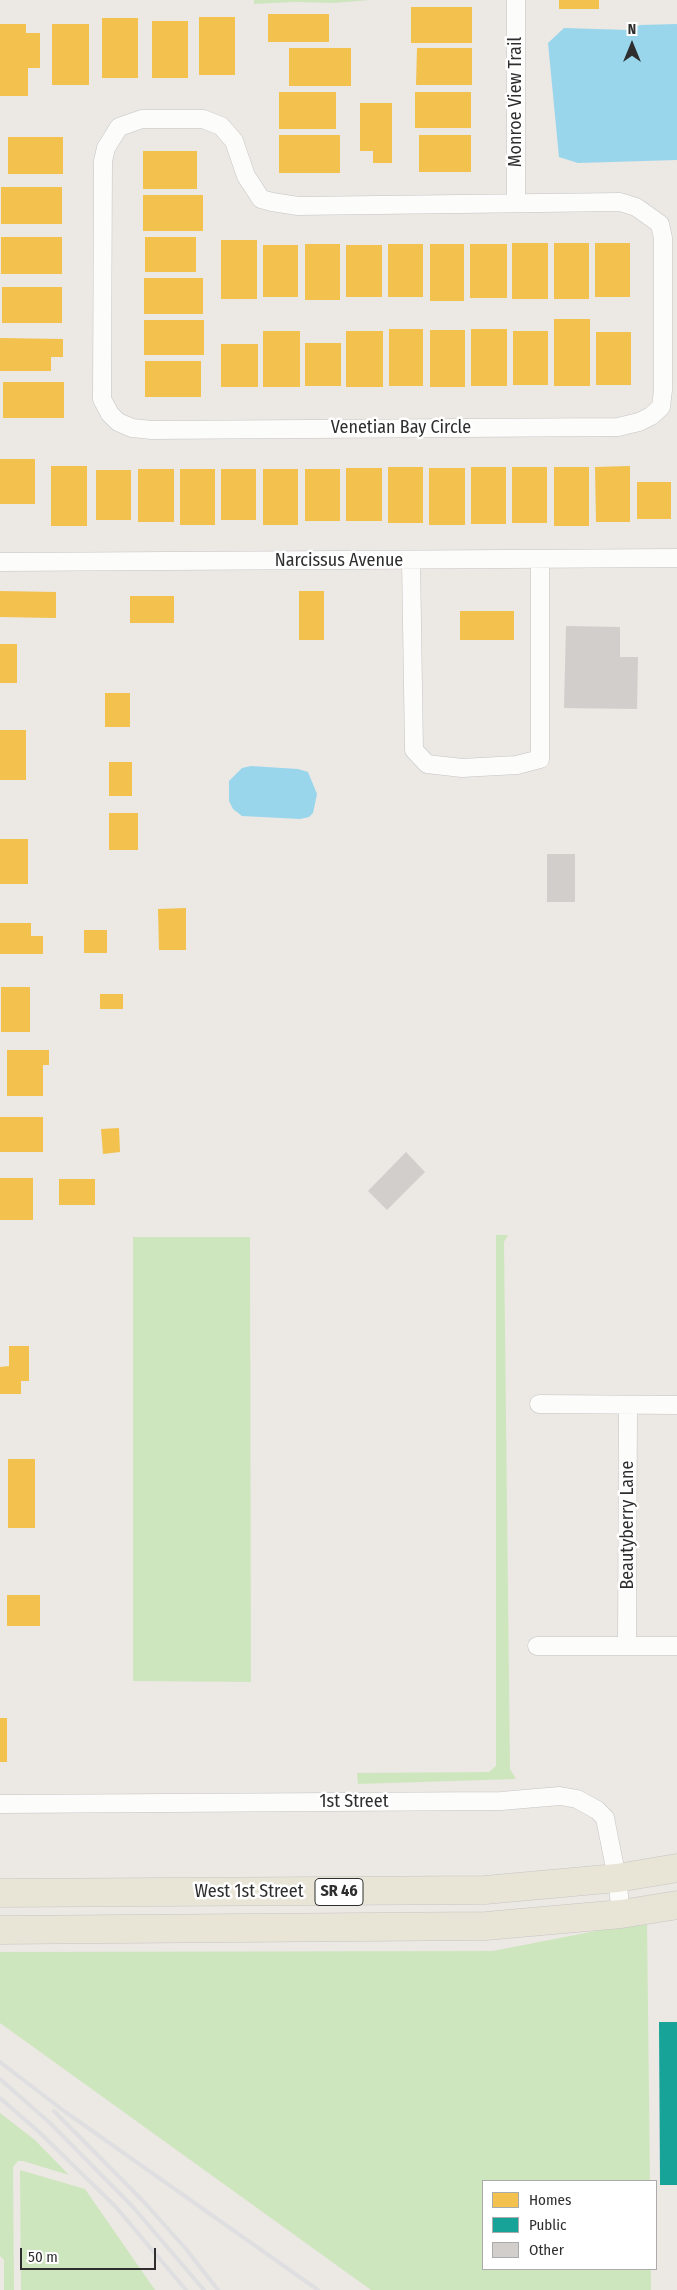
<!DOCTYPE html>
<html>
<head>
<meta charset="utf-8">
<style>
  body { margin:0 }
  #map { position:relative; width:677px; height:2290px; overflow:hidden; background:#ece8e4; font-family:"Fira Sans Condensed",sans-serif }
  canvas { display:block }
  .legend { position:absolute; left:482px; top:2180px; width:175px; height:90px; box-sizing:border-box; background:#fff; border:1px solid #ababab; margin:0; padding:6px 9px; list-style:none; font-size:15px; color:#2e2e2e }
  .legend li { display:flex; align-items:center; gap:10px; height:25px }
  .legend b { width:25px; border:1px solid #ababab }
  .north { position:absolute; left:607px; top:20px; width:50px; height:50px; -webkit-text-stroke:4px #fff; paint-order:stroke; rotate:0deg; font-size:14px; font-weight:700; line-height:20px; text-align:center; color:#2e2e2e }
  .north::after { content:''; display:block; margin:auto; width:18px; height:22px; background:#2e2e2e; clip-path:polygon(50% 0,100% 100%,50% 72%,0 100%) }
  .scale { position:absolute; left:20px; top:2248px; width:136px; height:22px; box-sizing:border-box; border:2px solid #2e2e2e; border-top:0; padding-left:6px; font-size:15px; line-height:18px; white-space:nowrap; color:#2e2e2e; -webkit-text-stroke:4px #fff; paint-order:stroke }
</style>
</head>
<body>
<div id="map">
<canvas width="677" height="2290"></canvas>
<ul class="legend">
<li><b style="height:14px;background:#f2c14e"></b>Homes</li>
<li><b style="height:14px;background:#17a398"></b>Public</li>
<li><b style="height:14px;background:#d1cecb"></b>Other</li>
</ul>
<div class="north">N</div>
<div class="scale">50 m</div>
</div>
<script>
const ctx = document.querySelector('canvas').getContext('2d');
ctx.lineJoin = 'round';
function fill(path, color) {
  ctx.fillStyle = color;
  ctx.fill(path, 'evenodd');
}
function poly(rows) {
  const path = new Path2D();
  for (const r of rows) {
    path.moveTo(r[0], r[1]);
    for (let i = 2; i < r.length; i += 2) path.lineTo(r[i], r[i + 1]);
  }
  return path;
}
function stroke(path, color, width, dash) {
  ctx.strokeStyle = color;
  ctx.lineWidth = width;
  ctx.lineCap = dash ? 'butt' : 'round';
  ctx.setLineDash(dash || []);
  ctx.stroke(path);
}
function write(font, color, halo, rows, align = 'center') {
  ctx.font = font + ' "Fira Sans Condensed",sans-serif';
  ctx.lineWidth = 5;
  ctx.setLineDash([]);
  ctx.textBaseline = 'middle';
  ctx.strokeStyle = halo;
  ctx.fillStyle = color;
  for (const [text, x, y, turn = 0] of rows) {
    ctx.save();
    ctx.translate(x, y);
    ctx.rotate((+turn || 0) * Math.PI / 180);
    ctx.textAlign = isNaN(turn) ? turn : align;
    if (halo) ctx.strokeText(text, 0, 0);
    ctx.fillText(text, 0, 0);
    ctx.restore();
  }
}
fill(poly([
  [254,0,370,0,334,3,295,2,254,4],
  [496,1235,508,1235,504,1242,510,1769,516,1779,358,1784,357,1773,489,1772,496,1766],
  [133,1237,250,1237,251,1682,133,1681],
  [647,1921,650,2181,483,2181,483,2269,651,2269,651,2290,371,2290,0,2023,0,1952,493,1951],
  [0,2113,35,2140,69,2175,23,2161,18,2161,13,2167,14,2290,4,2290,4,2260,0,2256],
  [20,2170,85,2189,155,2290,21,2290]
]), '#cee6be');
fill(poly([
  [677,24,677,160,578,163,559,157,548,43,564,28,629,30,640,25],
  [251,766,298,769,308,772,317,794,313,813,309,817,300,819,242,816,233,809,229,801,229,781,242,768]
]), '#99d6ec');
fill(poly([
  [559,0,599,0,599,9,559,9],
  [411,7,472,7,472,43,411,43],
  [268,14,329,14,329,42,268,42],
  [199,17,235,17,235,75,199,75],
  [102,18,138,18,138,78,102,78],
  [152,21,188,21,188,78,152,78],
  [0,24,26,24,26,33,40,33,40,68,28,68,28,96,0,96],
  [52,24,89,24,89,85,52,85],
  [289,48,351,48,351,86,289,86],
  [417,48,472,48,472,85,416,85],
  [279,92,336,92,336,129,279,129],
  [415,92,471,92,471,128,415,128],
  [360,103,392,103,392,163,373,163,373,151,360,151],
  [279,135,340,135,340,173,279,173],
  [419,135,471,135,471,172,419,172],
  [8,137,63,137,63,174,8,174],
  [143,151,197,151,197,189,143,189],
  [1,187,62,187,62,224,1,224],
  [143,195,203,195,203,231,143,231],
  [1,237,62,237,62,274,1,274],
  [145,237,196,237,196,272,145,272],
  [221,240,257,240,257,299,221,299],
  [512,243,548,243,548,299,512,299],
  [554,243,589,243,589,299,554,299],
  [595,243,630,243,630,297,595,297],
  [305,244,340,244,340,300,305,300],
  [388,244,423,244,423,297,388,297],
  [430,244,464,244,464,301,430,301],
  [470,244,507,244,507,298,470,298],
  [263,245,298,245,298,297,263,297],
  [346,245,382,245,382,297,346,297],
  [144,278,203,278,203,314,144,314],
  [2,287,62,287,62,323,2,323],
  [554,319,590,319,590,386,554,386],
  [144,320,204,320,204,355,144,355],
  [389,329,423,329,423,386,389,386],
  [471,329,507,329,507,386,471,386],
  [430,330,465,330,465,387,430,387],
  [263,331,300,331,300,387,263,387],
  [346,331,383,331,383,387,346,387],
  [513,331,548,331,548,385,513,385],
  [596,332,631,332,631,385,596,385],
  [0,338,63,339,63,357,51,357,51,371,0,371],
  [305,343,341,343,341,386,305,386],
  [221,344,258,344,258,387,221,387],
  [145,361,201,361,201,397,145,397],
  [3,382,64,382,64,418,3,418],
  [0,459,35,459,35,504,0,504],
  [51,466,87,466,87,526,51,526],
  [630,466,630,522,596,522,595,467],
  [388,467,423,467,423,523,388,523],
  [471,467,506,467,506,524,471,524],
  [512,467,547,467,547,523,512,523],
  [554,467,589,467,589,526,554,526],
  [346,468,382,468,382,521,346,521],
  [429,468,465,468,465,525,429,525],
  [138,469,174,469,174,522,138,522],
  [180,469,215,469,215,525,180,525],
  [221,469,256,469,256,520,221,520],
  [263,469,298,469,298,525,263,525],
  [305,469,340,469,340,521,305,521],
  [96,470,131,470,131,520,96,520],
  [637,482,671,482,671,519,637,519],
  [0,591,56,592,56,618,0,617],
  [299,591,324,591,324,640,299,640],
  [130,596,174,596,174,623,130,623],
  [460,611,514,611,514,640,460,640],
  [0,644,17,644,17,683,0,683],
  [105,693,130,693,130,727,105,727],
  [0,730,26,730,26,780,0,780],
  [109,762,132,762,132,796,109,796],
  [109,813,138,813,138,850,109,850],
  [0,839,28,839,28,884,0,884],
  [186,908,186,950,159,950,158,909],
  [0,923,31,923,31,936,43,936,43,954,0,954],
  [84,930,107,930,107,953,84,953],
  [1,987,30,987,30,1032,1,1032],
  [100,994,123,994,123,1009,100,1009],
  [7,1050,49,1050,49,1065,43,1065,43,1096,7,1096],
  [0,1117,43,1117,43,1152,0,1152],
  [119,1128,120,1152,103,1154,101,1129],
  [0,1178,33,1178,33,1220,0,1220],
  [59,1179,95,1179,95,1205,59,1205],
  [9,1346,29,1346,29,1381,21,1381,21,1394,0,1394,0,1367,9,1366],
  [8,1459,35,1459,35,1528,8,1528],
  [7,1595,40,1595,40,1626,7,1626],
  [0,1718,7,1718,7,1762,0,1762]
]), '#f2c14e');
fill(poly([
  [659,2022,677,2022,677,2185,660,2185]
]), '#17a398');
fill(poly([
  [566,626,620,627,620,657,638,657,637,709,564,708],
  [547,854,575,854,575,902,547,902],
  [406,1152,425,1172,387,1210,368,1191]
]), '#d1cecb');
const minor = poly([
  [142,119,203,119,221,126,234,141,246,176,261,199,272,202,298,206,620,202,636,207,660,224,663,238,663,390,661,407,651,416,639,422,618,427,152,430,132,428,118,422,110,414,102,399,103,161,106,148,119,127,142,119],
  [516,203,516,0],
  [411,560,414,750,427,764,462,768,517,765,540,759,540,559],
  [0,562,677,558],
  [539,1404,677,1405],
  [537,1646,677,1646],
  [627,1646,628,1405],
  [0,1804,501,1801,560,1796,577,1799,597,1810,605,1818,617,1878,621,1914]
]);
const primary = poly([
  [0,1893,485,1890,617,1878,677,1868],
  [0,1930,486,1926,621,1914,677,1905]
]);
stroke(minor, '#c5c4c5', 19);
stroke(primary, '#c6c5c4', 29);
stroke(minor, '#fcfcfb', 18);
stroke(primary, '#e8e4d6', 28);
stroke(poly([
  [0,2062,64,2111,318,2290],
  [0,2079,50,2123,133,2207,204,2290],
  [0,2098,39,2132,115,2206,186,2290],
  [54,2111,143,2201,186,2249,218,2290]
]), '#dfdfe1', 4);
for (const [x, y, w] of [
  [339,1892,48]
]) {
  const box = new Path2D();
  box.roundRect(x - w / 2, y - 13.5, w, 27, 4);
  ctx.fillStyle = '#fff';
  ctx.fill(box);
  stroke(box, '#2e2e2e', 1);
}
write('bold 16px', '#2e2e2e', null, [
  ["SR 46",339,1892]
]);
write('18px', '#2e2e2e', '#fff', [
  ["Monroe View Trail",516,102,-90],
  ["Venetian Bay Circle",401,428],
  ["Narcissus Avenue",339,561],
  ["Beautyberry Lane",628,1525,-90],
  ["1st Street",354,1802],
  ["West 1st Street",249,1892]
]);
</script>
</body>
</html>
